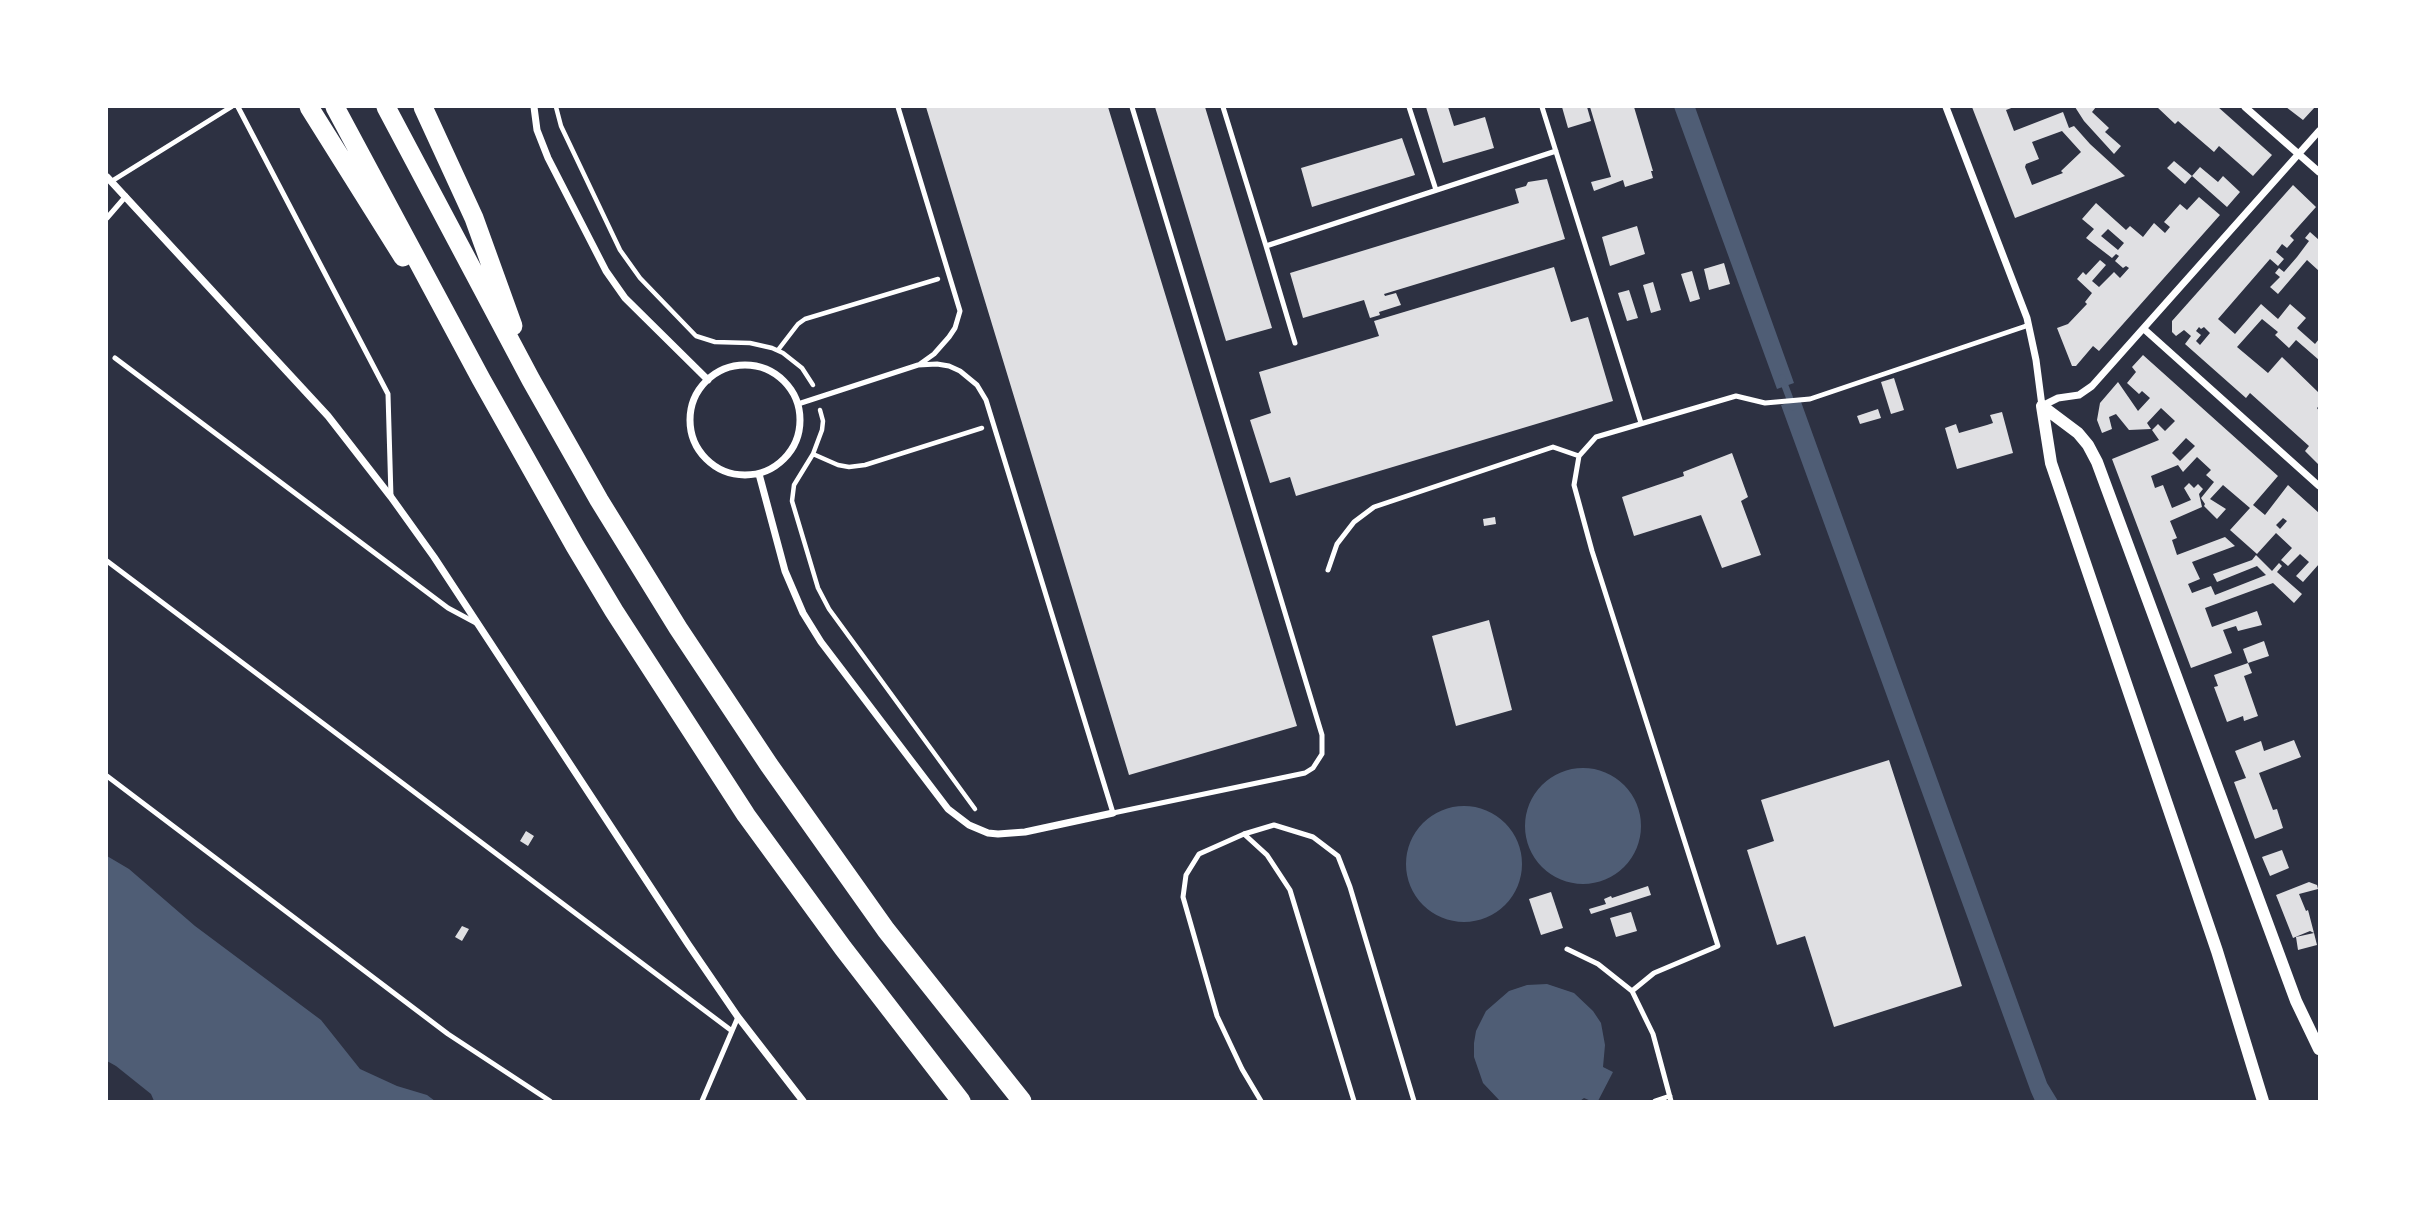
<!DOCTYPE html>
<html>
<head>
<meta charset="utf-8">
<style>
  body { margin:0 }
  #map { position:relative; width:2426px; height:1208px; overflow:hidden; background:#2d3142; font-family:Rubik,sans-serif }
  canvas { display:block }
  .frame { position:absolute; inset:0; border:108px solid #fff; pointer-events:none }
</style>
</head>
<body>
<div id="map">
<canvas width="2426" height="1208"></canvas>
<div class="frame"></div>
</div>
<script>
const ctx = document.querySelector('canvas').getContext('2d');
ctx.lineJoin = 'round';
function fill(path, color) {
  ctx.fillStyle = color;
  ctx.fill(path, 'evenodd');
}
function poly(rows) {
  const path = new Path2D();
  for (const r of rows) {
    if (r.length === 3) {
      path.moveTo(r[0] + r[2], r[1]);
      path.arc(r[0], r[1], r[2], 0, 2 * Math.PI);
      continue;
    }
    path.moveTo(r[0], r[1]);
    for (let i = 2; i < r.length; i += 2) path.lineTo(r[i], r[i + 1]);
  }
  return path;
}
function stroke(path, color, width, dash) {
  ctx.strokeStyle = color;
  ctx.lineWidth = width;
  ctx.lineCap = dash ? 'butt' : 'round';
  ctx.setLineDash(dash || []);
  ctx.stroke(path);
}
fill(poly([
  [1674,107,1695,107,1794,383,1777,389],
  [1800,399,2047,1083,2058,1101,2035,1101,2031,1092,1781,405],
  [1583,826,58],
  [1464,864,58],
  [107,856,129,869,195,926,321,1020,360,1069,397,1086,427,1095,435,1101,154,1101,151,1094,116,1066,107,1061],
  [1547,984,1574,993,1593,1011,1601,1023,1605,1045,1603,1067,1613,1072,1598,1101,1591,1101,1584,1098,1580,1101,1500,1101,1483,1083,1474,1057,1474,1043,1476,1031,1486,1011,1509,991,1527,985]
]), '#4f5d75');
stroke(poly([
  [1782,378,1793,407]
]), '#4f5d75', 7);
fill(poly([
  [926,107,1108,107,1297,726,1129,775],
  [1155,107,1205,107,1272,328,1226,341],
  [1426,107,1448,107,1454,126,1485,117,1494,148,1443,163],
  [1562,107,1587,107,1591,121,1568,128],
  [1590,107,1634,107,1653,171,1651,171,1653,178,1625,187,1623,180,1594,191,1591,182,1611,177],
  [1972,107,2014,107,2006,110,2014,131,2063,112,2069,128,2074,126,2090,144,2125,176,2015,218],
  [2062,131,2081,152,2061,171,2063,173,2032,185,2025,167,2026,164,2039,159,2032,142],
  [2075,107,2096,107,2092,112,2109,128,2105,132,2121,146,2114,154,2084,121],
  [2157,107,2218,107,2272,155,2253,176,2219,146,2214,152,2178,121,2175,124],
  [2286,107,2315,107,2303,120],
  [1402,138,1415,175,1312,207,1301,168],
  [2174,161,2192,176,2185,184,2167,168],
  [2200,167,2218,182,2223,176,2240,192,2227,207,2192,176],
  [1547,179,1565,239,1384,294,1385,296,1396,293,1401,305,1379,312,1380,315,1370,318,1364,300,1303,318,1290,273,1519,203,1515,189,1526,186,1528,182],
  [2293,185,2316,207,2290,236,2294,240,2287,248,2282,244,2276,252,2284,259,2278,266,2270,259,2218,319,2235,334,2261,304,2278,319,2290,304,2306,318,2297,328,2315,344,2319,339,2319,360,2296,340,2289,348,2275,335,2278,332,2262,319,2237,347,2268,373,2282,357,2319,393,2319,406,2317,408,2319,411,2319,465,2305,451,2309,446,2250,393,2246,398,2185,344,2191,336,2184,330,2176,336,2172,332,2172,321],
  [2199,327,2201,329,2204,327,2210,333,2200,345,2196,341,2201,335,2196,331],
  [2199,197,2220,215,2099,351,2093,346,2076,366,2072,366,2057,328,2068,324,2087,304,2085,302,2092,293,2077,279,2083,272,2086,275,2100,260,2106,265,2092,281,2099,287,2114,272,2120,278,2129,268,2126,266,2123,268,2115,261,2119,256,2116,254,2112,258,2086,238,2094,229,2082,219,2096,203,2126,230,2130,226,2143,237,2154,223,2165,233,2170,227,2164,222,2180,204,2187,210],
  [2108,229,2124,243,2118,250,2101,236],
  [1637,226,1645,254,1610,266,1602,237],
  [2310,232,2319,240,2319,271,2307,260,2278,294,2270,287,2280,277,2275,273,2279,268,2284,272,2297,257,2309,241,2305,238],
  [1724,263,1730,284,1709,290,1704,269],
  [1554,267,1571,322,1588,317,1613,401,1296,496,1290,477,1270,483,1250,420,1271,413,1259,372,1379,336,1374,321],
  [1692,271,1700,299,1690,302,1681,274],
  [1653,282,1661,310,1651,313,1643,285],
  [1629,290,1638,318,1627,321,1618,293],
  [2143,355,2278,476,2253,505,2265,515,2288,485,2319,513,2319,564,2303,582,2296,576,2309,562,2300,554,2288,566,2281,560,2292,548,2276,533,2257,554,2230,530,2250,508,2223,485,2210,499,2226,509,2217,519,2204,506,2205,504,2201,498,2214,482,2206,475,2211,470,2197,457,2183,472,2178,465,2151,476,2155,488,2163,485,2172,508,2191,500,2184,488,2189,483,2194,488,2198,484,2203,489,2199,494,2202,507,2170,521,2177,538,2172,540,2177,555,2225,537,2235,546,2192,562,2200,579,2188,584,2192,593,2211,586,2215,595,2266,575,2257,566,2217,582,2213,574,2252,560,2256,555,2272,571,2279,563,2282,566,2277,572,2302,594,2294,603,2273,583,2205,608,2212,627,2257,611,2262,625,2238,631,2236,626,2223,630,2232,653,2191,668,2112,459,2159,440,2152,430,2158,424,2165,431,2175,421,2161,408,2147,423,2151,429,2129,430,2116,414,2109,417,2112,429,2102,433,2097,420,2100,403,2118,382,2138,411,2150,398,2142,391,2139,394,2127,383,2136,372,2132,367],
  [2186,438,2195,446,2180,461,2172,453],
  [2283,518,2287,521,2280,529,2276,525],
  [1894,378,1904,410,1891,414,1881,382],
  [1878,409,1881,418,1860,424,1857,416],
  [2002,412,2013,453,1957,469,1945,428,1956,424,1959,433,1987,425,1993,423,1990,415],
  [1732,453,1748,497,1741,501,1761,555,1722,568,1701,515,1634,536,1622,497,1684,476,1683,472],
  [1495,517,1496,524,1484,526,1483,519],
  [1489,620,1512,710,1456,726,1432,636],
  [2264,641,2269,656,2248,663,2243,649],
  [2248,663,2252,673,2244,676,2258,716,2244,721,2243,716,2227,722,2214,687,2218,686,2214,675],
  [2294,740,2301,757,2259,773,2273,810,2277,809,2283,828,2255,839,2234,782,2246,778,2235,751,2261,741,2264,751],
  [1889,760,1962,986,1834,1027,1805,936,1777,945,1747,850,1774,841,1761,800],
  [526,831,534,836,528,846,520,841],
  [2282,850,2289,868,2270,876,2262,857],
  [2309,882,2317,885,2318,889,2299,894,2306,911,2308,910,2314,933,2310,931,2293,938,2276,895],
  [1648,886,1651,895,1591,914,1589,909,1606,904,1604,899,1611,896,1612,898],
  [1551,892,1563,928,1541,935,1529,899],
  [1631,912,1637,931,1616,937,1610,918],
  [462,926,469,929,462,941,455,937],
  [2314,933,2317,945,2298,950,2296,937]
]), '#e0e0e3');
stroke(poly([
  [556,107,561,126,620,250,640,278,696,336,715,342,750,343,772,348,783,353,802,368,813,385],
  [778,350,798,324,805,319,938,279],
  [820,410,823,421,822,430,813,454,794,485,792,501,818,588,829,609,975,809],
  [813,454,838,465,849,467,865,465,982,428]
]), '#fff', 4.5);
stroke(poly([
  [238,107,388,394,391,497],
  [898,107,960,311,955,328,949,337,934,354,920,364],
  [1223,107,1266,246,1556,151],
  [1409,107,1436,190],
  [1542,107,1641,423],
  [112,181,231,107],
  [107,218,126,196],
  [1266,246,1295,343],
  [115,358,448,608,476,623],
  [798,404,918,365,937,364,949,366,960,371,977,385,986,400,1113,813,1305,773,1313,768,1322,754,1322,735,1132,107],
  [107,561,732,1031],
  [1328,570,1337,544,1354,522,1374,507,1553,447,1579,456],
  [107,776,448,1034,550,1101],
  [1244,834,1267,855,1290,890,1354,1101],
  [1567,949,1598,964,1632,991],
  [702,1101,738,1017],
  [1261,1101,1242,1069,1217,1016,1183,897,1186,875,1199,854,1244,834,1274,825,1313,837,1338,856,1350,887,1414,1101],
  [1655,1101,1670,1096],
  [1671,1101,1653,1034,1632,991,1654,973,1718,946,1592,551,1574,485,1579,456,1596,437,1736,396,1765,403,1810,399,2029,325]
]), '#fff', 5);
stroke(poly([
  [534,107,537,130,548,158,606,271,625,298,708,380],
  [1946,107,2027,318,2036,360,2042,406,2058,398,2079,395,2092,386,2319,131],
  [2245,107,2319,172],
  [107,177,328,416,391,497,434,557,688,944,738,1017,803,1101],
  [2144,329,2319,486],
  [745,420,55],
  [759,474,785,571,803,613,821,642,948,809,969,825,988,833,998,834,1025,832,1113,813]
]), '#fff', 7);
stroke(poly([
  [2042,406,2051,463,2217,951,2263,1101],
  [2042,406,2078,433,2088,445,2097,462,2296,1001,2319,1049]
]), '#fff', 12);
stroke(poly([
  [309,107,403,257],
  [335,107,481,379,575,546,614,611,746,815,843,948,961,1101],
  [386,107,531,380,599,500,678,628,769,765,886,930,1022,1101],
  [423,107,474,218,513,326]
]), '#fff', 19);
</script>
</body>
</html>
